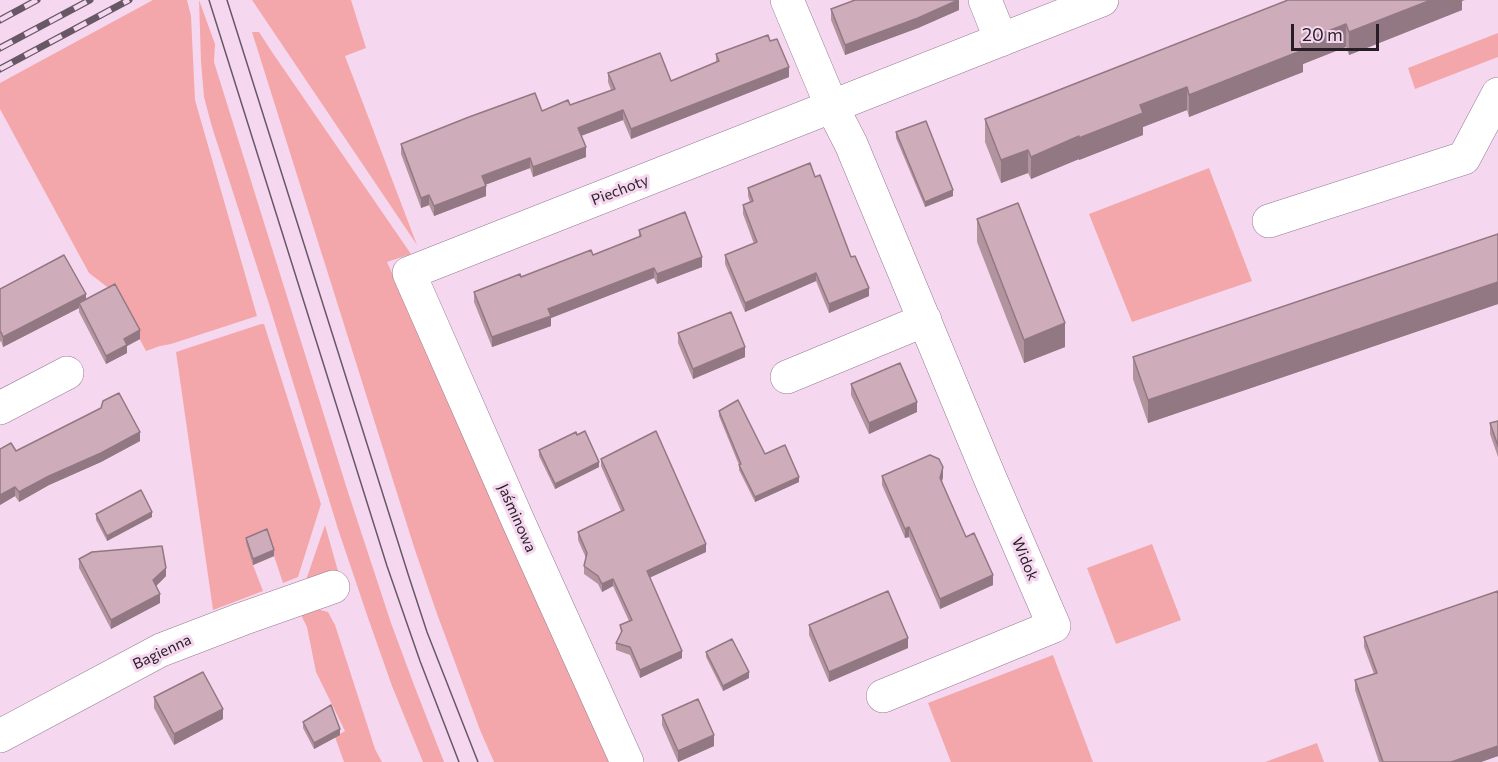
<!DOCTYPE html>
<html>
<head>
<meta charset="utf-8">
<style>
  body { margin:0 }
  #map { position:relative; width:1498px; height:762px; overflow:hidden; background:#f5d8ef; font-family:Commissioner,sans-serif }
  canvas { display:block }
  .scale { position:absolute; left:1291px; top:24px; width:88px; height:27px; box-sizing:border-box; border:3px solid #271d25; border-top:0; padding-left:8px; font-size:18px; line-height:21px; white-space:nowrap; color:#271d25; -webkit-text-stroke:4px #f5d8ef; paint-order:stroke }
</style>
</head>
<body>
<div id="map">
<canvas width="1498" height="762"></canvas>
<div class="scale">20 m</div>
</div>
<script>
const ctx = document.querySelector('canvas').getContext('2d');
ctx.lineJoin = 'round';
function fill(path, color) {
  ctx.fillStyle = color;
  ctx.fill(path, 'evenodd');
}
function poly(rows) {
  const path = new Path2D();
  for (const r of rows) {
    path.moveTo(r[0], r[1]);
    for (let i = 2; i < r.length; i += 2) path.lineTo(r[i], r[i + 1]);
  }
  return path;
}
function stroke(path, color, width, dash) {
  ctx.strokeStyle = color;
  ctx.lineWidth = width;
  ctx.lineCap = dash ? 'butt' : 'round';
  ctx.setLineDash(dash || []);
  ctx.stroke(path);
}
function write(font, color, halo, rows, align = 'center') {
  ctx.font = font + ' Commissioner,sans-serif';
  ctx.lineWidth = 6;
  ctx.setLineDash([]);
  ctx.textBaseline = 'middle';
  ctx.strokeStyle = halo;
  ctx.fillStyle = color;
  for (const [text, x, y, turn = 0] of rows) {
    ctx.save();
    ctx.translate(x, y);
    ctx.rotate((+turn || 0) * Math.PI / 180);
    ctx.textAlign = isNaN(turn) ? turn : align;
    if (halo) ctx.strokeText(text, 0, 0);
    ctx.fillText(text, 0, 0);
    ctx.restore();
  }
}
fill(poly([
  [153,0,187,0,191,16,195,100,257,316,171,344,160,346,146,351,115,293,89,273,0,109,0,83],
  [199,0,215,44,214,62,347,489,391,623,414,685,444,762,423,762,392,686,367,615,338,529,269,304,212,127,204,97,201,62],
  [252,0,351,0,366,48,345,56,417,245],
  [252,32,259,32,272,52,411,254,387,262,613,762,494,762,480,730,436,611,414,547],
  [1498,33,1498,57,1415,89,1408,68],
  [1209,168,1252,281,1132,322,1089,214],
  [261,324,264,324,321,504,298,577,283,583,274,556,253,565,263,591,213,610,176,352],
  [325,525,338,571,305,583],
  [1152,544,1181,620,1116,644,1087,568],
  [317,609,328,612,335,625,375,749,382,762,344,762,335,737,345,731,316,672,307,627,299,611],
  [1053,655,1093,762,951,762,928,703],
  [1317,743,1324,762,1265,762]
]), '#f4a7aa');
const minor = poly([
  [787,0,832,107,851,144,990,478,1054,626,883,696],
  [985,0,1001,40],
  [1269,221,1464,158,1498,94],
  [787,377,925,320],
  [0,408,67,373],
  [0,736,161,650,242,619,333,587],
  [627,762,519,523,409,273,1102,0]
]);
stroke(minor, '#947a8f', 34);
stroke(minor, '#fff', 33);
stroke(poly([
  [209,0,387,566,420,661,459,762],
  [227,0,409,577,427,632,478,762]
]), '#685865', 1.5);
const rail = poly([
  [0,20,37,0],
  [0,48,90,0],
  [0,69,129,0]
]);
stroke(rail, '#685865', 7);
stroke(rail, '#f5d8ef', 4.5, [14]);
fill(poly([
  [1288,0,1462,1,1462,10,1349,55,1346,47,1303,64,1303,72,1189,117,1187,110,1143,127,1143,135,1079,160,1079,159,1031,179,1028,173,1001,183,985,142,985,119],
  [831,9,959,10,918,28,845,55,831,20],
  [770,41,789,77,631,139,623,120,581,136,586,157,533,177,530,168,485,185,486,196,434,216,429,205,421,208,401,154,401,144,542,111,570,105,611,90,608,82,608,73,671,81,716,62,716,54],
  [896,132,953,196,925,207,896,138],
  [815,177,869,296,829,313,816,281,745,312,725,264,725,255,754,244,743,214,743,205,750,202,748,196,748,188],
  [977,219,1065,347,1024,363,977,242],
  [639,230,702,267,657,284,654,278,551,318,551,326,492,347,474,302,474,292,593,255,639,237],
  [1498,234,1498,304,1148,423,1133,379,1133,357],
  [0,289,86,300,140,339,127,346,127,353,106,364,79,312,79,308,3,347,1,341,0,342],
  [678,333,745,357,693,379,678,343],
  [851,384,917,412,869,434,851,395],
  [719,411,765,454,799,482,755,502,739,470,739,465,719,416],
  [1498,421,1498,457,1490,434,1490,423],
  [140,441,101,462,49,485,19,502,15,496,0,505,16,451],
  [539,450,599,467,555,489,539,456],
  [601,459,706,552,649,577,682,658,640,678,630,655,616,650,616,643,621,634,620,625,629,621,613,586,602,592,598,584,584,574,584,566,586,558,578,540,578,532,621,511,601,466],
  [882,476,943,477,942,482,966,537,993,585,940,609,909,537,905,538,882,485],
  [96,514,152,517,107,541,96,520],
  [246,538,274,556,253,565,246,543],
  [79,559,166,576,156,586,160,603,111,629,79,568],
  [809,625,908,648,829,682,809,635],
  [1364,637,1498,756,1481,762,1379,762,1355,690,1355,680,1374,674,1364,647],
  [706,652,749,678,723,691,706,657],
  [154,697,223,719,174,745,154,708],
  [662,715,714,746,678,762,662,725],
  [303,722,340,735,314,749,303,728]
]), '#b2949f');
fill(poly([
  [959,0,959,10,918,28,845,55,845,45],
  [1431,0,1465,0,1462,1,1462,10,1349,55,1349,32],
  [1346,24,1346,47,1303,64,1303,72,1189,117,1189,95,1300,42],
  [789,67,789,77,631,139,631,129],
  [1187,87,1187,110,1143,127,1143,135,1079,160,1079,138,1140,105],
  [623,110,623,120,578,137,578,128],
  [1079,136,1079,159,1031,179,1031,157],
  [586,147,586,157,533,177,533,167],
  [1028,150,1028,173,1001,183,1001,160],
  [530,158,530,168,482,186,482,176],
  [486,186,486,196,434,216,434,206],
  [953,190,953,196,925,207,925,202],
  [429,195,429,205,421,208,421,198],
  [702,257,702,267,657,284,657,274],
  [654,268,654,278,551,318,551,326,492,347,492,337,548,309],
  [816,273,816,281,745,312,745,303],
  [1498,282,1498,304,1148,423,1148,400],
  [869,288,869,296,829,313,829,304],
  [86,294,86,304,79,303,79,308,3,347,3,337],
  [1065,323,1065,347,1024,363,1024,340],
  [140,330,140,339,127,346,127,353,106,364,106,356,124,339],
  [745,347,745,357,693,379,693,369],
  [917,402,917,412,869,434,869,423],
  [140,432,140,441,101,462,49,485,19,502,19,492,49,476],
  [599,462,599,467,555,489,555,484],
  [943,467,943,477,940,488,940,478],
  [799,477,799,482,755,502,755,497],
  [15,487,15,496,0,505,0,495],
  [152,512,152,517,107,541,107,536],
  [909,527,909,537,905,538,905,529],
  [706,544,706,552,647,579,647,571],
  [274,550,274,556,253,565,253,559],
  [166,568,166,576,153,589,153,580],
  [993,575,993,585,940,609,940,599],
  [613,579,613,586,602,592,602,584],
  [160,594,160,603,111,629,111,620],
  [908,638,908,648,829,682,829,672],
  [682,651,682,658,640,678,640,670],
  [749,672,749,678,723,691,723,686],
  [223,709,223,719,174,745,174,734],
  [340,729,340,735,314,749,314,743],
  [714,735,714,746,678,762,678,751],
  [1498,746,1498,756,1481,762,1451,762]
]), '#917882');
const building = poly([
  [855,0,958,0,918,18,845,45,831,9,855,0],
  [1288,0,1431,0,1349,32,1346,24,1300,42,1303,50,1189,95,1187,87,1140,105,1143,113,1079,138,1079,136,1031,157,1028,150,1001,160,985,119,1288,0],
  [768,35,770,41,777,39,789,67,631,129,623,110,578,128,586,147,533,167,530,158,482,176,486,186,434,206,429,195,421,198,401,144,469,117,535,93,542,111,568,100,570,105,615,89,608,73,660,53,671,81,719,61,716,54,768,35],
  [926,121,953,190,925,202,896,132,926,121],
  [810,163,815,177,820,175,851,257,855,256,869,288,829,304,816,273,745,303,725,255,757,242,743,205,753,201,748,188,810,163],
  [1018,203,1065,323,1024,340,977,219,1018,203],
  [685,212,702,257,657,274,654,268,548,309,551,316,492,337,474,292,520,274,521,277,591,250,593,255,641,236,639,230,685,212],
  [1498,234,1498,282,1148,400,1133,357,1498,234],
  [64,255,86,294,3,337,1,332,0,332,0,289,64,255],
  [115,284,140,330,124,339,127,345,106,356,79,303,115,284],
  [731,312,745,347,693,369,678,333,731,312],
  [900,363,917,402,869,423,851,384,900,363],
  [119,393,140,432,101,453,49,476,19,492,15,487,0,495,0,449,11,443,16,451,101,408,103,401,119,393],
  [738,400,765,454,785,445,799,477,755,497,739,465,741,464,719,411,738,400],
  [1498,421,1498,446,1490,423,1498,421],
  [585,431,599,462,555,484,539,450,576,432,577,435,585,431],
  [656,431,706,544,647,571,682,651,640,670,630,647,616,643,622,631,620,625,632,620,613,579,602,584,598,576,584,566,587,553,578,532,624,510,601,459,656,431],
  [930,455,939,459,943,467,940,478,966,537,974,533,993,575,940,599,909,527,905,529,882,476,930,455],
  [141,490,152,512,107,536,96,514,141,490],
  [267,529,274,550,253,559,246,538,267,529],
  [162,546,166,568,153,580,160,594,111,620,79,559,92,552,162,546],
  [888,591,908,638,829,672,809,625,888,591],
  [1498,591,1498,746,1451,762,1383,762,1355,680,1377,673,1364,637,1498,591],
  [732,639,749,672,723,686,706,652,732,639],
  [203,672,223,709,174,734,154,697,203,672],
  [698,699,714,735,678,751,662,715,698,699],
  [331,705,340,729,314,743,303,722,331,705]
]);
fill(building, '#cfacb9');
stroke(building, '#917882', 1.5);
write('15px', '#271d25', '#f5d8ef', [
  ["Piechoty",620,190,-21],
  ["Jaśminowa",517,518,66],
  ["Widok",1025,559,67],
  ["Bagienna",162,652,-25]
]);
</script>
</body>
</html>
